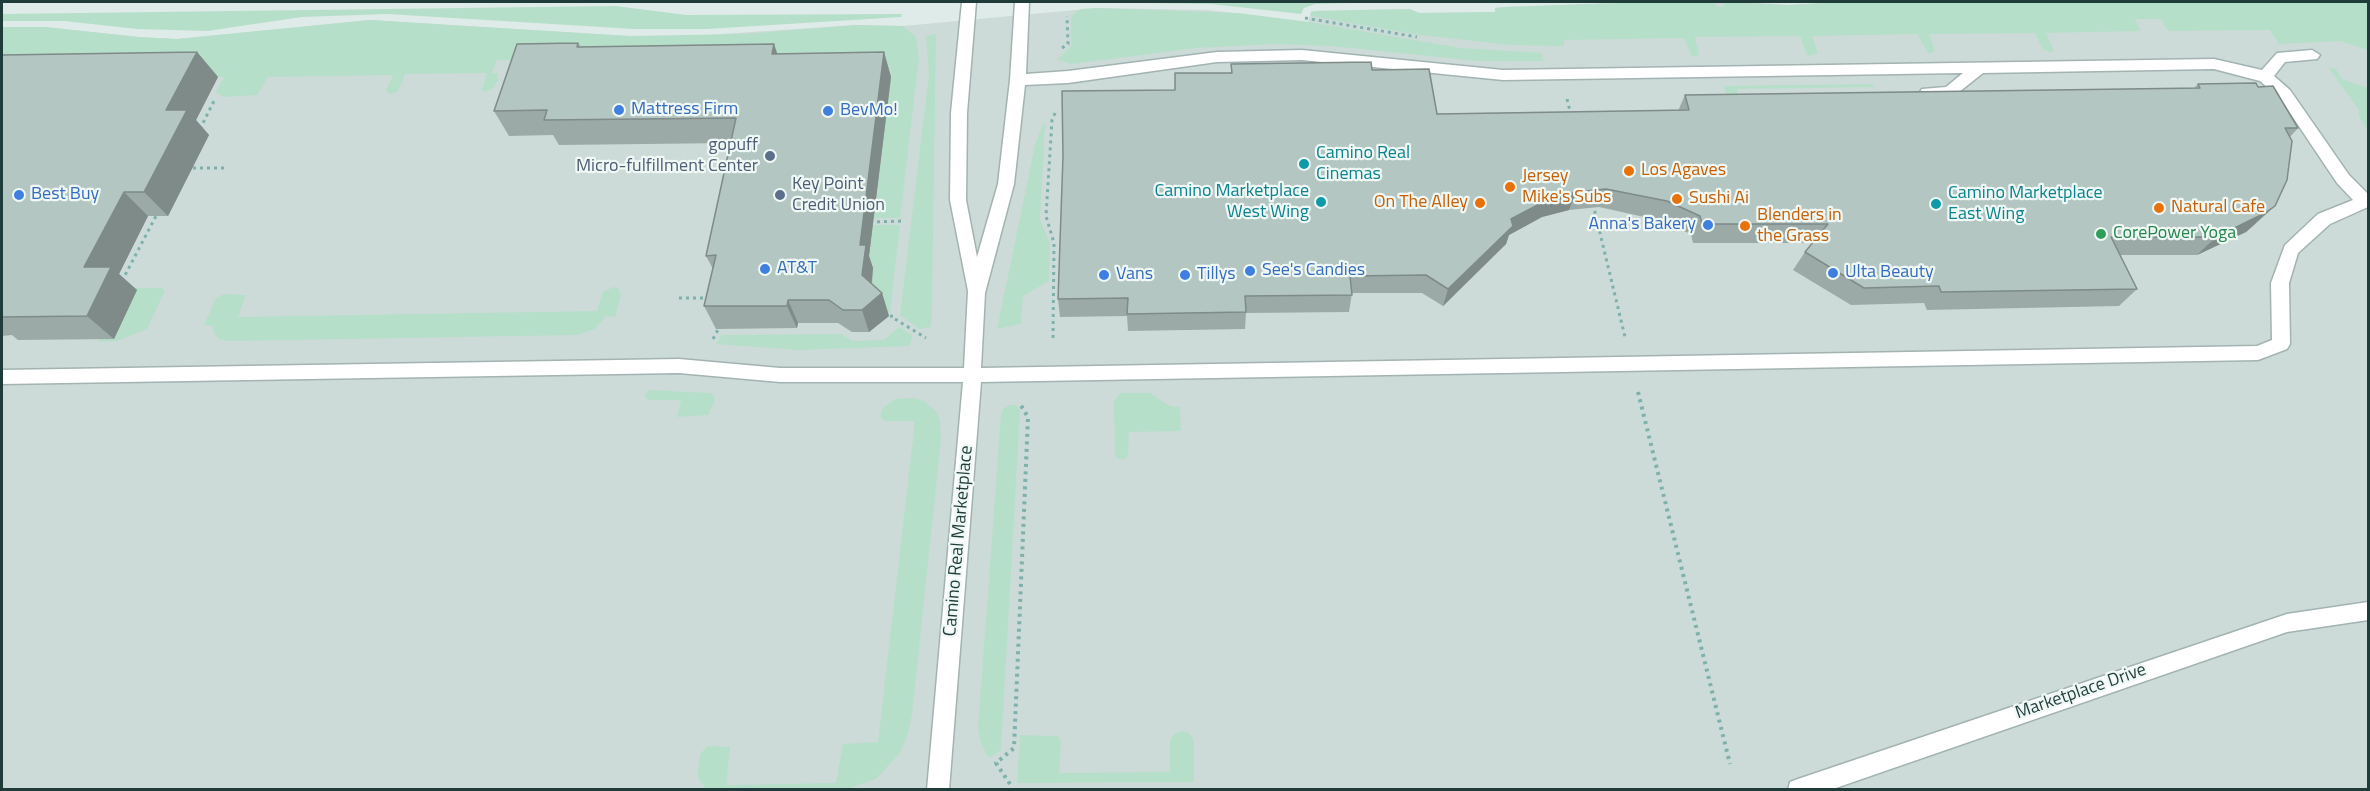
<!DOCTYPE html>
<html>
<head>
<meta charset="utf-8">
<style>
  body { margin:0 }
  #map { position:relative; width:2370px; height:791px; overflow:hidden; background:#dfebe8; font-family:"Titillium Web",sans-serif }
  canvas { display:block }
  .frame { position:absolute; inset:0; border:3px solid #1f3c3b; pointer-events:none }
</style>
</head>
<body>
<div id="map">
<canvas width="2370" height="791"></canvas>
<div class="frame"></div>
</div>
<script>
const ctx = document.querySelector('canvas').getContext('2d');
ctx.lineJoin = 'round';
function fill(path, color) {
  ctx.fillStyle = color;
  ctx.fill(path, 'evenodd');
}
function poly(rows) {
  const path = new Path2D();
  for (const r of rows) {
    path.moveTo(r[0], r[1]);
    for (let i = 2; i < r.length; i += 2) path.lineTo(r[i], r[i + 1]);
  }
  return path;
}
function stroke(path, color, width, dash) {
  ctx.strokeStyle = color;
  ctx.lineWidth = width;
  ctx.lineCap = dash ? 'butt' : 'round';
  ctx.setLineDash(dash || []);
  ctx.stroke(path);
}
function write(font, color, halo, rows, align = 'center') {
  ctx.font = font + ' "Titillium Web",sans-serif';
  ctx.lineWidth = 4.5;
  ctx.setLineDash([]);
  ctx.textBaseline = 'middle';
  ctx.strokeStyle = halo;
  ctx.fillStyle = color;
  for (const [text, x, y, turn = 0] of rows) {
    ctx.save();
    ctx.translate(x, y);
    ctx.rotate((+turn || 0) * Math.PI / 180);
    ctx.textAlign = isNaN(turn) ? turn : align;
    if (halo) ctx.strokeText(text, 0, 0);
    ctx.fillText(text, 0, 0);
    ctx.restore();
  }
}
fill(poly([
  [1647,2,1742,2,1789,5,1839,2,2368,2,2368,789,2,789,2,27,45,27,139,37,177,39,370,20,629,36,691,36,856,25,903,26,1097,8,1208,10,1308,22,1311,12,1315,11,1410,9,1419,13,1495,12,1495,8,1505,7]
]), '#cddbd8');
fill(poly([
  [1083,2,1385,2,1315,4,1304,8,1301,14,1211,4],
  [1647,2,1715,2,1717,6,1724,7,1723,2,1789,5,1839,2,2368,2,2368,50,2340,41,2279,44,2270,30,2168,31,2161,19,2135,19,2141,31,2046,33,2054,50,2052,52,2043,50,2035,33,1929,34,1935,51,1929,54,1917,34,1812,36,1818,53,1810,56,1806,53,1800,36,1695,37,1699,55,1692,57,1684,38,1564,40,1564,46,1512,45,1420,35,1311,16,1311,12,1315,11,1410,9,1419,13,1495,12,1495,8,1505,7],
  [616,6,686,15,902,14,901,17,707,29,634,29,388,14,302,17,207,31,137,29,64,21,2,21,2,14],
  [1097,8,1238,13,1309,22,1461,48,1541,53,1544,61,1477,61,1332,46,1275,44,1196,48,1072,64,1057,60,1071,46,1071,16,1081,9],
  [370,20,629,36,744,34,856,25,903,26,916,37,919,57,900,218,874,218,891,70,794,71,797,57,497,60,492,73,498,73,497,78,499,79,493,88,485,92,482,90,487,73,405,74,398,91,391,94,386,91,393,75,268,77,257,95,224,97,216,92,224,77,2,80,2,27,45,27,139,37,177,39],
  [936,34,932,306,931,327,919,329,900,315,929,74,926,36],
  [2329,68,2336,69,2342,79,2368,88,2368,131,2359,116,2359,110],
  [1873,84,1874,87,1737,89,1742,106,1730,106,1724,86],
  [1043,124,1045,125,1040,219,1050,243,1049,281,1023,296,1021,324,997,329,1035,145],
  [873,225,900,225,890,313,878,313,864,300],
  [613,287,618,288,621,295,615,317,606,316,595,329,577,335,228,341,219,339,214,333,213,326,204,325,216,298,224,294,246,295,238,317,597,311,603,292],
  [125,288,161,288,165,291,147,329,117,341,98,342],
  [899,327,913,336,909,346,799,350,716,344,722,335,841,334,853,341,884,340],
  [650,390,710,393,714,395,715,401,708,415,677,417,681,400,648,400,644,395],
  [1120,393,1150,393,1170,406,1180,407,1181,431,1129,432,1128,454,1125,459,1118,459,1115,454,1114,402],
  [914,398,924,401,937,412,940,420,941,439,912,715,907,737,900,753,876,779,847,789,706,789,698,778,698,770,700,754,708,746,730,747,726,785,836,783,843,744,878,742,915,421,884,421,880,416,883,408,895,399],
  [1010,405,1016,405,1020,411,1001,750,989,758,981,744,978,728,1001,415,1003,409],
  [1182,731,1189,733,1194,740,1194,782,1017,783,1020,735,1058,736,1061,741,1059,773,1170,772,1170,740,1174,734]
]), '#b6dfca');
const lane = poly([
  [962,2,976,2,967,113,966,200,977,257,998,184,1010,80,1015,2,1029,2,1026,74,1068,71,1217,52,1302,50,1503,70,2214,59,2262,70,2277,53,2312,50,2320,55,2317,59,2285,62,2274,76,2290,90,2349,175,2368,194,2368,207,2330,224,2298,253,2289,283,2290,344,2287,349,2258,360,981,382,949,790,927,790,963,382,780,382,679,373,2,384,2,370,679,359,780,368,964,368,968,291,950,200,951,113,962,2],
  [1302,60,1503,80,1963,73,1946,87,1922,89,1919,93,1922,97,1927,99,1954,96,1983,73,2214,69,2260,81,2280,98,2337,183,2353,200,2318,214,2285,245,2271,283,2272,340,2257,346,981,368,985,293,1014,184,1025,85,1068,83,1217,62,1302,60],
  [2368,602,2368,620,2287,632,1830,790,1788,790,1790,782,1798,779,2287,614,2368,602]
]);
stroke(lane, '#a2b3b1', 3);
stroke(poly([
  [1305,18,1417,37],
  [1062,48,1068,44,1067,16],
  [1567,99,1571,115],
  [200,129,214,101],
  [193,168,225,168],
  [1593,204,1625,337],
  [870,222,905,221],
  [122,281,156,216],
  [679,298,709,298],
  [883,317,894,316],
  [895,319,926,338],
  [1053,338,1054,243,1046,216,1052,120,1056,111],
  [713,339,721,324]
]), '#7db1ac', 3, [3, 4]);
stroke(poly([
  [1638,392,1730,764],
  [1010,784,996,763,1014,748,1028,417,1020,404]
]), '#7db1ac', 4, [3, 4.5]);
fill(lane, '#fff');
fill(poly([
  [578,43,581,47,777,54,884,52,891,77,869,256,873,268,872,284,882,293,889,316,869,332,852,332,838,323,798,323,797,328,716,329,704,306,713,269,706,256,730,143,559,145,553,135,509,136,494,111],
  [197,52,218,77,196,120,209,135,168,216,148,216,119,274,137,290,114,339,18,340,12,335,2,336,2,55],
  [1231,64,1372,70,1437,114,1678,111,1685,95,2194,88,2198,84,2258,87,2298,128,2290,137,2255,224,2246,232,2197,255,2120,255,2137,289,2119,306,1927,310,1924,303,1851,305,1793,270,1805,252,1813,243,1693,243,1691,234,1658,220,1599,207,1569,210,1542,217,1509,235,1506,244,1443,306,1422,293,1352,293,1349,312,1246,313,1245,329,1128,331,1127,316,1060,317,1058,299,1175,90,1231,73]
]), '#9baaa7');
fill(poly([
  [774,44,783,70,772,54],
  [197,52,218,77,196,120,209,135,168,216,144,192,166,110],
  [884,52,891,77,869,256,873,268,870,298,862,275,860,245],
  [124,192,148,216,119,274,137,290,114,339,87,316,84,267],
  [1576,192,1569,210,1542,217,1509,235,1506,244,1443,306,1448,289,1511,219,1549,199],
  [2275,206,2255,224,2246,232,2197,255,2216,237],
  [882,293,889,316,869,332,862,310],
  [788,300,798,323,797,328,787,306]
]), '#7e8b88');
const building = poly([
  [578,43,577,47,774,44,772,54,884,52,860,245,866,245,862,275,882,293,862,310,843,310,829,300,788,300,787,306,704,306,716,255,706,256,736,118,544,120,547,110,494,111,517,44,578,43],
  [197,52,166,110,187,110,144,192,124,192,84,267,111,267,87,316,2,317,2,55,197,52],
  [1371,62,1372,70,1429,69,1437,114,1689,110,1685,95,2200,88,2198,84,2256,83,2258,87,2273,86,2298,128,2285,128,2292,141,2287,180,2275,206,2265,213,2216,237,2111,237,2137,289,1941,292,1939,286,1864,288,1805,252,1828,224,1702,224,1700,216,1667,201,1606,189,1576,192,1549,199,1511,219,1513,226,1448,289,1426,275,1350,276,1352,295,1245,296,1246,312,1127,314,1128,298,1058,299,1063,156,1062,91,1175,90,1175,73,1232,73,1231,64,1371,62]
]);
fill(building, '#b4c6c2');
stroke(building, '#7e8b88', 1.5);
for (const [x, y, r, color] of [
  [619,110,6,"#3f7fe0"],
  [828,111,6,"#3f7fe0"],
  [770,156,6,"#5c6f8a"],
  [1304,164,6,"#0f9aa8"],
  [1629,171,6,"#e8710a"],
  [1510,187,6,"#e8710a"],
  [19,195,6,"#3f7fe0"],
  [780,195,6,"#5c6f8a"],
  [1677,199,6,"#e8710a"],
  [1321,202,6,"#0f9aa8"],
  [1480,203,6,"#e8710a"],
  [1936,204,6,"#0f9aa8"],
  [2159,208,6,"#e8710a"],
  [1708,225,6,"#3f7fe0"],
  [1745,226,6,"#e8710a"],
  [2101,234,6,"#2e9e5b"],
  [765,269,6,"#3f7fe0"],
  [1250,271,6,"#3f7fe0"],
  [1833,273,6,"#3f7fe0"],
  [1104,275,6,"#3f7fe0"],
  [1185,275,6,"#3f7fe0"]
]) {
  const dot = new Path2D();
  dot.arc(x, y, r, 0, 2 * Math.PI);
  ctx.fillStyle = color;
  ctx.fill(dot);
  stroke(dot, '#eff8f5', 2);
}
write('18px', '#366cbe', '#eff8f5', [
  ["Mattress Firm",631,110],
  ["BevMo!",840,111],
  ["Best Buy",31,195],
  ["Anna's Bakery",1696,225,"right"],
  ["AT&T",777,269],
  ["See's Candies",1262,271],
  ["Ulta Beauty",1845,273],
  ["Vans",1116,275],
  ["Tillys",1197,275]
], 'left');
write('18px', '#4e5e75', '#eff8f5', [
  ["gopuff",758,146],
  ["Micro-fulfillment Center",758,167],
  ["Key Point",792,185,"left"],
  ["Credit Union",792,206,"left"]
], 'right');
write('18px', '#0d838f', '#eff8f5', [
  ["Camino Real",1316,154],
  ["Cinemas",1316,175],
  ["Camino Marketplace",1309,192,"right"],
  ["West Wing",1309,213,"right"],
  ["Camino Marketplace",1948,194],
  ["East Wing",1948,215]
], 'left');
write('18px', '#c56008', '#eff8f5', [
  ["Los Agaves",1641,171],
  ["Jersey",1522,177],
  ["Mike's Subs",1522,198],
  ["Sushi Ai",1689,199],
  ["On The Alley",1468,203,"right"],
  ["Natural Cafe",2171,208],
  ["Blenders in",1757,216],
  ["the Grass",1757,237]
], 'left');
write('18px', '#27864d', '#eff8f5', [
  ["CorePower Yoga",2113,234]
], 'left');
write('18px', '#1f3c3b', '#eff8f5', [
  ["Camino Real Marketplace",959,541,-85],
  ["Marketplace Drive",2081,692,-19]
]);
</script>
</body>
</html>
